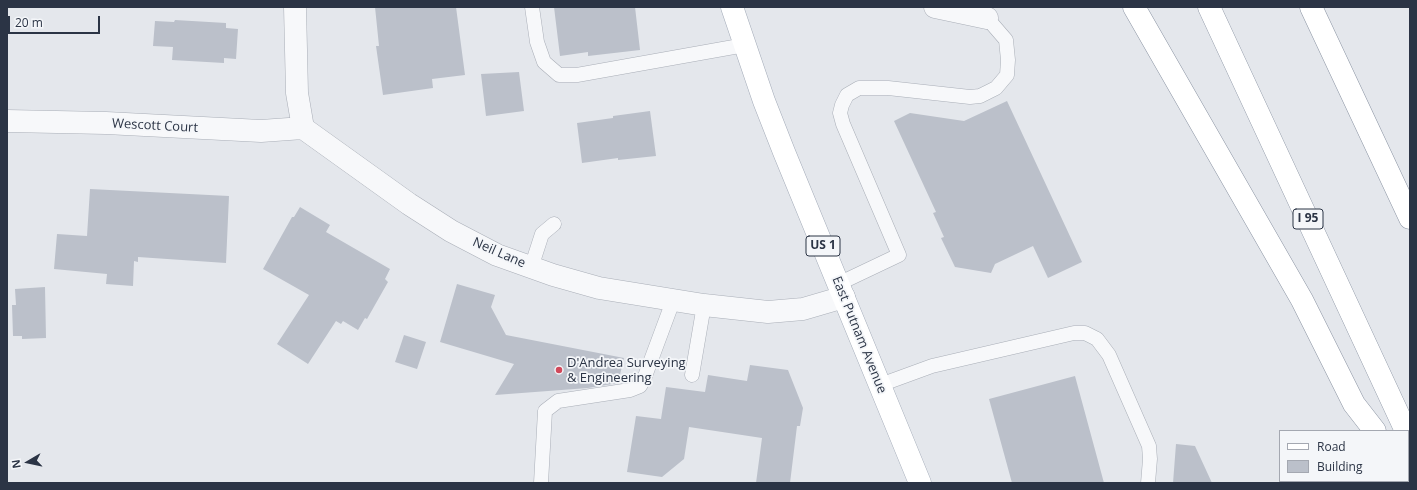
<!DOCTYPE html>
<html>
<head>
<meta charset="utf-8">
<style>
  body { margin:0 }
  #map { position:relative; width:1417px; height:490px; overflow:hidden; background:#e4e7ec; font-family:"Open Sans",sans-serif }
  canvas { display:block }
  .frame { position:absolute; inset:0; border:8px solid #2b3445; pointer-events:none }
  .legend { position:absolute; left:1279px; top:430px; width:130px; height:52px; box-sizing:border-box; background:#f4f6f9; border:1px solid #a4a8b1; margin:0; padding:5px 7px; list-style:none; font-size:12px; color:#2b3445 }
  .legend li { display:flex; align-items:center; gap:8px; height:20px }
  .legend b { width:20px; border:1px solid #a4a8b1 }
  .north { position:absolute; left:8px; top:442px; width:40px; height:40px; -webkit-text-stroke:3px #f4f6f9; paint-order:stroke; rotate:261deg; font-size:11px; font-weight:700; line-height:16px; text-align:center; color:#2b3445 }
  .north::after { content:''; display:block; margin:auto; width:14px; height:18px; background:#2b3445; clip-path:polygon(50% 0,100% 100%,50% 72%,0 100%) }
  .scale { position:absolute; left:8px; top:16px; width:92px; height:18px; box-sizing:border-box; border:2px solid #2b3445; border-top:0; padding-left:5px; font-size:12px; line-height:14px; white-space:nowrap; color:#2b3445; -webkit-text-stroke:3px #f4f6f9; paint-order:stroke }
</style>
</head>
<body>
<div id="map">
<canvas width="1417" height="490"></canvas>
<div class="frame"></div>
<ul class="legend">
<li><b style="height:5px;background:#fff"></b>Road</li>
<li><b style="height:11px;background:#bbc0ca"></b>Building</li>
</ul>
<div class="north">N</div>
<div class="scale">20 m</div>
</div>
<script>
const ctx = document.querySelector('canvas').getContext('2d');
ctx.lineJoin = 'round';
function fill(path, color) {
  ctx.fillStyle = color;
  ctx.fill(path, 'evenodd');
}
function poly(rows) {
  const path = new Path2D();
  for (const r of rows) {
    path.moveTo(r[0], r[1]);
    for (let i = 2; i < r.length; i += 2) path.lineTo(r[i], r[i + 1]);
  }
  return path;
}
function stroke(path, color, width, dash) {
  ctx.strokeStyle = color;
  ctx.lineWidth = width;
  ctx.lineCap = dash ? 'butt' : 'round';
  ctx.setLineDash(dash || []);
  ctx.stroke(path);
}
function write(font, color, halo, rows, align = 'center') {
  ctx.font = font + ' "Open Sans",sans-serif';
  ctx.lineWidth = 3.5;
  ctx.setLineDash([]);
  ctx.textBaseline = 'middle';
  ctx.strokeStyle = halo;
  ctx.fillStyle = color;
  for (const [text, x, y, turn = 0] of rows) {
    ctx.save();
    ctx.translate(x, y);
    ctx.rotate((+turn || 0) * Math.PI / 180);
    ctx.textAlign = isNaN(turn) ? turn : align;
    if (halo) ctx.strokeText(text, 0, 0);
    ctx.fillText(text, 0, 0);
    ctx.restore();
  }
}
fill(poly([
  [375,7,456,7,465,75,432,79,433,88,383,95,376,46,379,46],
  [554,7,635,7,640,50,588,56,588,52,560,56],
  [175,20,226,23,226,28,238,29,236,59,224,58,224,63,172,60,173,47,153,46,155,21,174,22],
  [519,72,524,111,486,116,481,74],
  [1007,101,1082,262,1048,278,1033,246,995,264,991,273,955,267,941,238,944,237,933,213,936,212,894,121,910,113,964,121],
  [650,111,656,156,618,160,618,158,582,163,577,123,613,118,613,116],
  [90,189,229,196,226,263,138,257,138,262,134,261,133,286,106,284,107,274,54,269,57,234,87,236],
  [300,207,330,225,326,232,390,269,385,279,388,282,367,319,365,318,358,330,343,321,341,324,336,321,308,364,277,344,309,295,263,269,292,217,294,217],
  [457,284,495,295,491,307,506,335,624,358,618,383,588,388,495,395,514,364,440,342],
  [45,287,46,338,22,339,22,336,13,336,12,305,16,305,15,289],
  [404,335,426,342,417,369,395,362],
  [750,365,788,370,803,408,800,426,797,426,790,483,756,483,762,438,689,427,684,459,662,477,627,472,636,416,661,419,666,387,705,392,708,375,747,381],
  [1075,376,1104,483,1012,483,989,399],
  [1176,444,1195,446,1212,483,1173,483]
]), '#bbc0ca');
const service = poly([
  [532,7,537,42,544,62,559,75,577,75,745,45],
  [531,268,542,234,554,224],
  [838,284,899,255,843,124,840,113,842,105,847,95,859,88,888,88,970,97,980,96,996,88,1007,75,1008,60,1006,40,987,18],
  [692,375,704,305],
  [880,385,932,366,1074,333,1085,333,1097,339,1109,355,1149,446,1150,459,1148,483],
  [541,483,545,411,558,401,630,390,640,386,644,379,673,301]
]);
const minor = poly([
  [295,7,297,93,303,128,409,204,451,231,497,255,553,275,599,288,704,305,768,312,803,309,844,297],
  [935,7,987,18],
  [7,121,106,123,261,131,303,128]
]);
const primary = poly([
  [732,7,764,101,784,152,920,483]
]);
const motorway = poly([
  [1134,7,1302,300,1354,404,1375,431],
  [1209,7,1406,431],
  [1311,7,1410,218],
  [1408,473,1410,475]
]);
stroke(service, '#a9aeb7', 15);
stroke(minor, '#a9aeb7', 23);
stroke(primary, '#a3abb8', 23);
stroke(motorway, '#8b94a3', 23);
stroke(service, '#f7f8fa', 14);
stroke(minor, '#f7f8fa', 22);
stroke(primary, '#fff', 22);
stroke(motorway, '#fff', 22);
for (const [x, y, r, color] of [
  [559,370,4,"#d1495b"]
]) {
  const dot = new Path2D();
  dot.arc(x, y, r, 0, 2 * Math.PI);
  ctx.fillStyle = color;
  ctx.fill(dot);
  stroke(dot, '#f4f6f9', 1.5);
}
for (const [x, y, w] of [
  [1308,219,30],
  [823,246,34]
]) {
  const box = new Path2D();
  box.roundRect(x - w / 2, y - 10, w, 20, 3);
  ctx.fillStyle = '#f4f6f9';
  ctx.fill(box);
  stroke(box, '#2b3445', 1);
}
write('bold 12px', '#2b3445', null, [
  ["I 95",1308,219],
  ["US 1",823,246]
]);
write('13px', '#2b3445', '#f4f6f9', [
  ["Wescott Court",155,126,3],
  ["Neil Lane",499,253,24],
  ["East Putnam Avenue",859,335,68]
]);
write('13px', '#2b3445', '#f4f6f9', [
  ["D'Andrea Surveying",567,363],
  ["& Engineering",567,378]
], 'left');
</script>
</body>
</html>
